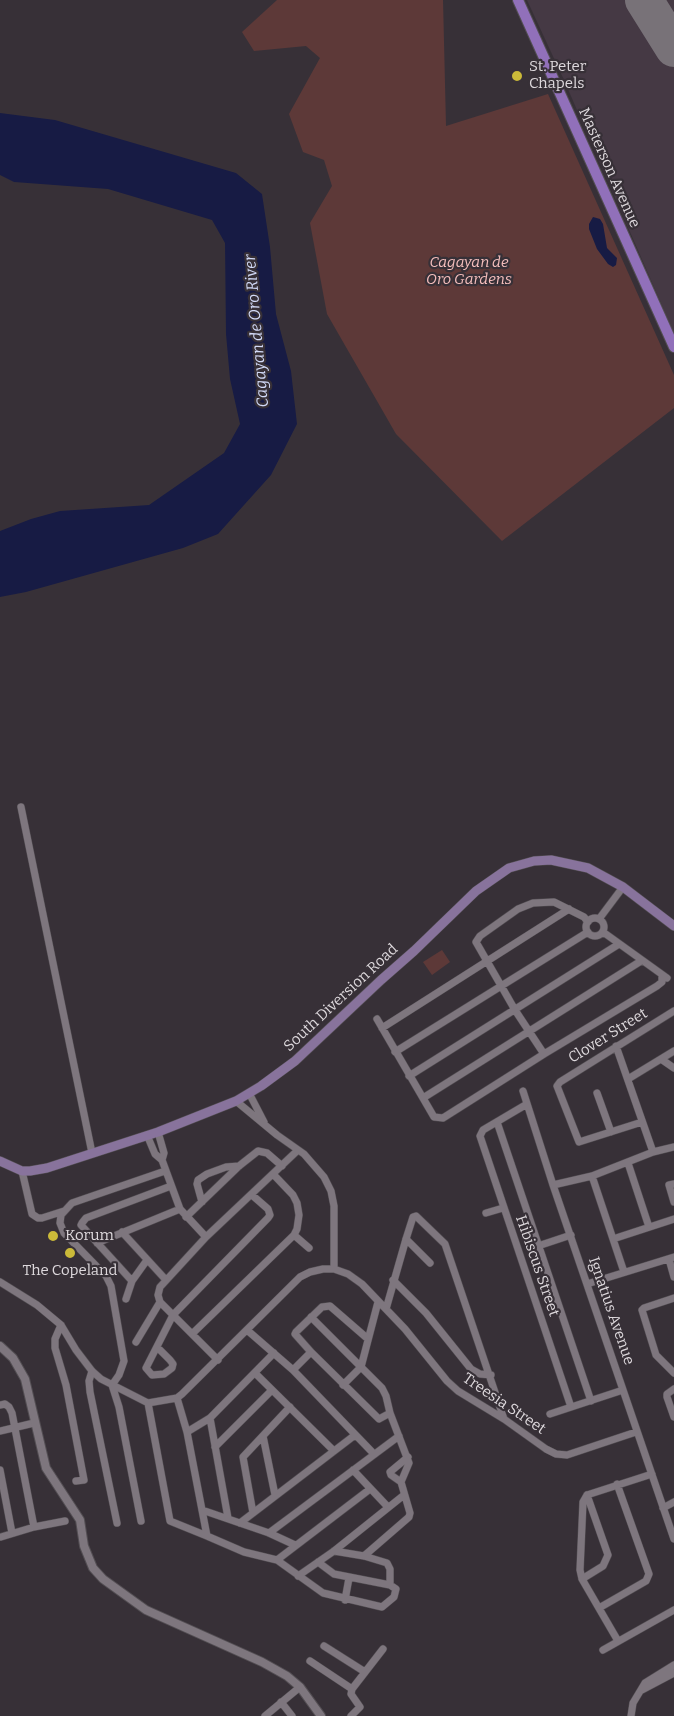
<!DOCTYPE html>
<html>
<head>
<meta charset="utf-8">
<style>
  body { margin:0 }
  canvas { display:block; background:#373037 }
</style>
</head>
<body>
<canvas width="674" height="1716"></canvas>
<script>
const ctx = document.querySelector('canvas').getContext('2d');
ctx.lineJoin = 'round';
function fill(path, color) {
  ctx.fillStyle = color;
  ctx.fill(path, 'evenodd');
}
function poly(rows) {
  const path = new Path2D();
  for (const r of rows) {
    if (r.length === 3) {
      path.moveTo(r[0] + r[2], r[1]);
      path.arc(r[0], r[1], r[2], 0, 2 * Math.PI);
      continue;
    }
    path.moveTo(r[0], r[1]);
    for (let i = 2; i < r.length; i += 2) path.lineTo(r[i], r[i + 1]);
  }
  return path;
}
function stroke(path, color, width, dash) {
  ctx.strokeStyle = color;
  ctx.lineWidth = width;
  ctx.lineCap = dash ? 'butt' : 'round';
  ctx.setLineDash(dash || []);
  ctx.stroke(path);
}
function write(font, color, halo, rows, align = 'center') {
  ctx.font = font + ' Bitter,serif';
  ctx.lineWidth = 4.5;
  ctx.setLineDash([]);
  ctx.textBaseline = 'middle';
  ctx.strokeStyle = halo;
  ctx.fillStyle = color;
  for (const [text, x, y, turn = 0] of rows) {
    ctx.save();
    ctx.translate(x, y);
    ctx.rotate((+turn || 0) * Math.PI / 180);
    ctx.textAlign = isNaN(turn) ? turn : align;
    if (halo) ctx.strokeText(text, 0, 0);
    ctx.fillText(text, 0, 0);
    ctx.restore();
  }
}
fill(poly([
  [527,0,674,0,674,333,564,80]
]), '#453944');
fill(poly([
  [277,0,443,0,446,126,548,94,674,375,674,408,502,541,396,434,327,314,310,223,332,186,324,160,303,152,289,114,320,58,306,46,254,51,242,32],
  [442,950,450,962,432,975,423,962]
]), '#5d3938');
fill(poly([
  [0,113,55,120,236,173,262,194,270,247,276,314,291,371,297,424,271,475,218,534,183,548,26,592,0,597,0,531,31,519,60,511,149,505,224,453,240,424,230,379,226,334,225,243,212,220,108,189,14,182,0,175],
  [593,217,600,219,603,224,607,248,617,258,616,265,613,267,608,264,597,249,589,229,589,224]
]), '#171b44');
stroke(poly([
  [644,0,674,48]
]), '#787278', 38);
const minor = poly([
  [21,807,92,1153],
  [595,927,9],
  [599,919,623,887],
  [603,932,667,978],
  [377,1019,434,1117,443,1118,544,1054,657,986,662,982,662,975],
  [382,1028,569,909],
  [616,1046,653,1152],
  [395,1052,588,932],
  [544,1054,515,1010,476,942,480,936,518,909,533,903,554,902,584,917,588,922],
  [661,1059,674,1068],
  [409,1076,619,944],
  [628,1079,674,1051],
  [523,1091,553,1185,674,1539],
  [249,1093,264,1122],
  [597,1093,611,1132],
  [423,1098,641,961],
  [236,1101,277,1135,304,1154,324,1177,331,1191,334,1206,334,1269],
  [527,1104,483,1130,480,1136,571,1407],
  [497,1122,591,1401],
  [642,1122,579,1142,557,1086,560,1082,674,1011],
  [158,1132,164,1153,162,1160],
  [147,1135,155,1154,162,1160,180,1209,206,1237],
  [628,1163,649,1227],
  [22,1171,32,1214,38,1218,42,1218,64,1211],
  [592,1176,624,1272],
  [674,1184,669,1185,674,1202],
  [553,1185,592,1176,653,1152,674,1147],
  [202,1202,197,1184,198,1180,207,1174,226,1167,239,1166],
  [486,1213,503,1208],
  [186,1217,239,1166,258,1151,267,1153,282,1166],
  [122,1232,166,1280],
  [294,1235,309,1248],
  [406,1239,430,1263],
  [613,1239,674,1219],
  [97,1243,180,1209],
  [538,1246,571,1235],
  [669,1259,674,1277],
  [393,1280,426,1313,471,1369,480,1374,491,1375],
  [132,1281,81,1225,82,1223,86,1218,171,1186],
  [0,1282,37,1305,61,1325,76,1350,92,1371,101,1379,148,1403,177,1398,182,1394,300,1277,310,1272,323,1269,334,1269,348,1274,362,1284,405,1329,447,1381,458,1391,504,1419,546,1449,556,1454,567,1455,636,1432],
  [587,1284,674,1257],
  [674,1298,644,1308,642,1310,656,1355,674,1373],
  [126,1299,132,1281,147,1260],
  [386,1309,406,1239,413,1217,416,1216,445,1244,504,1419],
  [311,1317,382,1388,386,1396,390,1413,379,1419,311,1352,295,1334,296,1332,322,1307,330,1306,368,1339],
  [61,1325,55,1339,55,1348,66,1385,84,1480,76,1481],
  [247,1330,293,1370,374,1454],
  [192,1334,294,1235,297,1229,299,1215,297,1203,293,1195,273,1174],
  [136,1342,160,1302],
  [157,1347,170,1360,173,1364,172,1368,164,1374,152,1375,146,1368,173,1315,268,1218,270,1215,268,1209,252,1195],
  [218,1360,160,1302,158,1295,160,1287,206,1237,298,1150],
  [293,1370,311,1352],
  [92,1371,89,1381,90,1392,117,1523],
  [255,1373,334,1451],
  [343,1385,361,1367,378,1302],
  [674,1389,667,1394,667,1397,674,1417],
  [148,1403,170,1521,207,1536,187,1432,177,1398],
  [0,1405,5,1404,9,1407,12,1413,34,1527],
  [550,1414,623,1390],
  [210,1418,228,1518],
  [0,1431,34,1423],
  [187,1432,210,1418,274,1353],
  [263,1436,275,1495],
  [215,1447,272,1390],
  [0,1470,12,1533],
  [353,1470,387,1506],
  [401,1482,391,1475,390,1472,408,1457],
  [587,1495,583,1502,580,1570,582,1579,618,1641],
  [587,1495,652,1474],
  [663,1508,674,1502],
  [202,1510,269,1533,295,1545],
  [253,1513,243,1457,290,1407],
  [141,1521,119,1407,112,1385,119,1375,124,1361,111,1286,106,1276,64,1233,60,1223,61,1215,72,1203,165,1171],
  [240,1523,355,1435],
  [269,1533,399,1436],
  [207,1536,244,1552,277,1560,323,1593,382,1607,394,1597,396,1589,390,1585,390,1569,387,1563,364,1556,334,1551],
  [1,1537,34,1527,65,1521],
  [364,1556,409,1517,410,1513,401,1482,409,1463,390,1413],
  [277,1560,370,1489],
  [318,1562,334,1574,390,1585],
  [298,1576,334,1551,404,1495],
  [582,1579,603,1566,608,1555,587,1495],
  [345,1600,349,1578],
  [599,1608,646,1581,649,1574,617,1484],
  [324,1646,365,1672],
  [603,1650,674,1610],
  [310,1661,352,1689],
  [642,1690,674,1673],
  [281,1702,292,1716],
  [265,1716,300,1687],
  [351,1716,360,1707,351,1694,352,1689,383,1649],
  [631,1716,633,1703,645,1683,674,1665]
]);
const tertiary = poly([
  [0,1346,13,1358,25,1379,46,1468,80,1520,84,1546,93,1568,103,1579,146,1610,262,1662,287,1676,300,1687,321,1716]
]);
const secondary = poly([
  [0,1161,22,1171,30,1171,47,1168,158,1132,236,1101,261,1086,295,1061,381,980,414,951,476,891,509,868,534,861,551,860,588,868,623,887,674,926]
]);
const primary = poly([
  [518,0,674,347]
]);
stroke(minor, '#534e53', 8);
stroke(tertiary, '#534e53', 10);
stroke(secondary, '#534e53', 10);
stroke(primary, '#534e53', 12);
stroke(minor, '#7e767e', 7);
stroke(tertiary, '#7e767e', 8);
stroke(secondary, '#88739c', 9);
stroke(primary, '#9170ba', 10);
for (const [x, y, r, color] of [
  [517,76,6,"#cbba39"],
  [53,1236,6,"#cbba39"],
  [70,1253,6,"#cbba39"]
]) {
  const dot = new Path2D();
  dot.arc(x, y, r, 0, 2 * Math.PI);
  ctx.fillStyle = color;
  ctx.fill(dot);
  stroke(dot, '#373037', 2);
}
write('15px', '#ddd8dc', '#373037', [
  ["St. Peter",529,67],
  ["Chapels",529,84],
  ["Korum",65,1236],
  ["The Copeland",70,1271,"center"]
], 'left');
write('15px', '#ddd8dc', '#373037', [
  ["Masterson Avenue",609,168,66],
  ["South Diversion Road",341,998,-43],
  ["Clover Street",608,1036,-32],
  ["Hibiscus Street",537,1266,71],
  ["Ignatius Avenue",611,1311,71],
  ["Treesia Street",504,1404,34]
]);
write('italic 15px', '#f5bebc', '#373037', [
  ["Cagayan de",469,263],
  ["Oro Gardens",469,280]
]);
write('italic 16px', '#d2daf8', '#373037', [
  ["Cagayan de Oro River",257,331,-95]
]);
</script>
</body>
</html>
